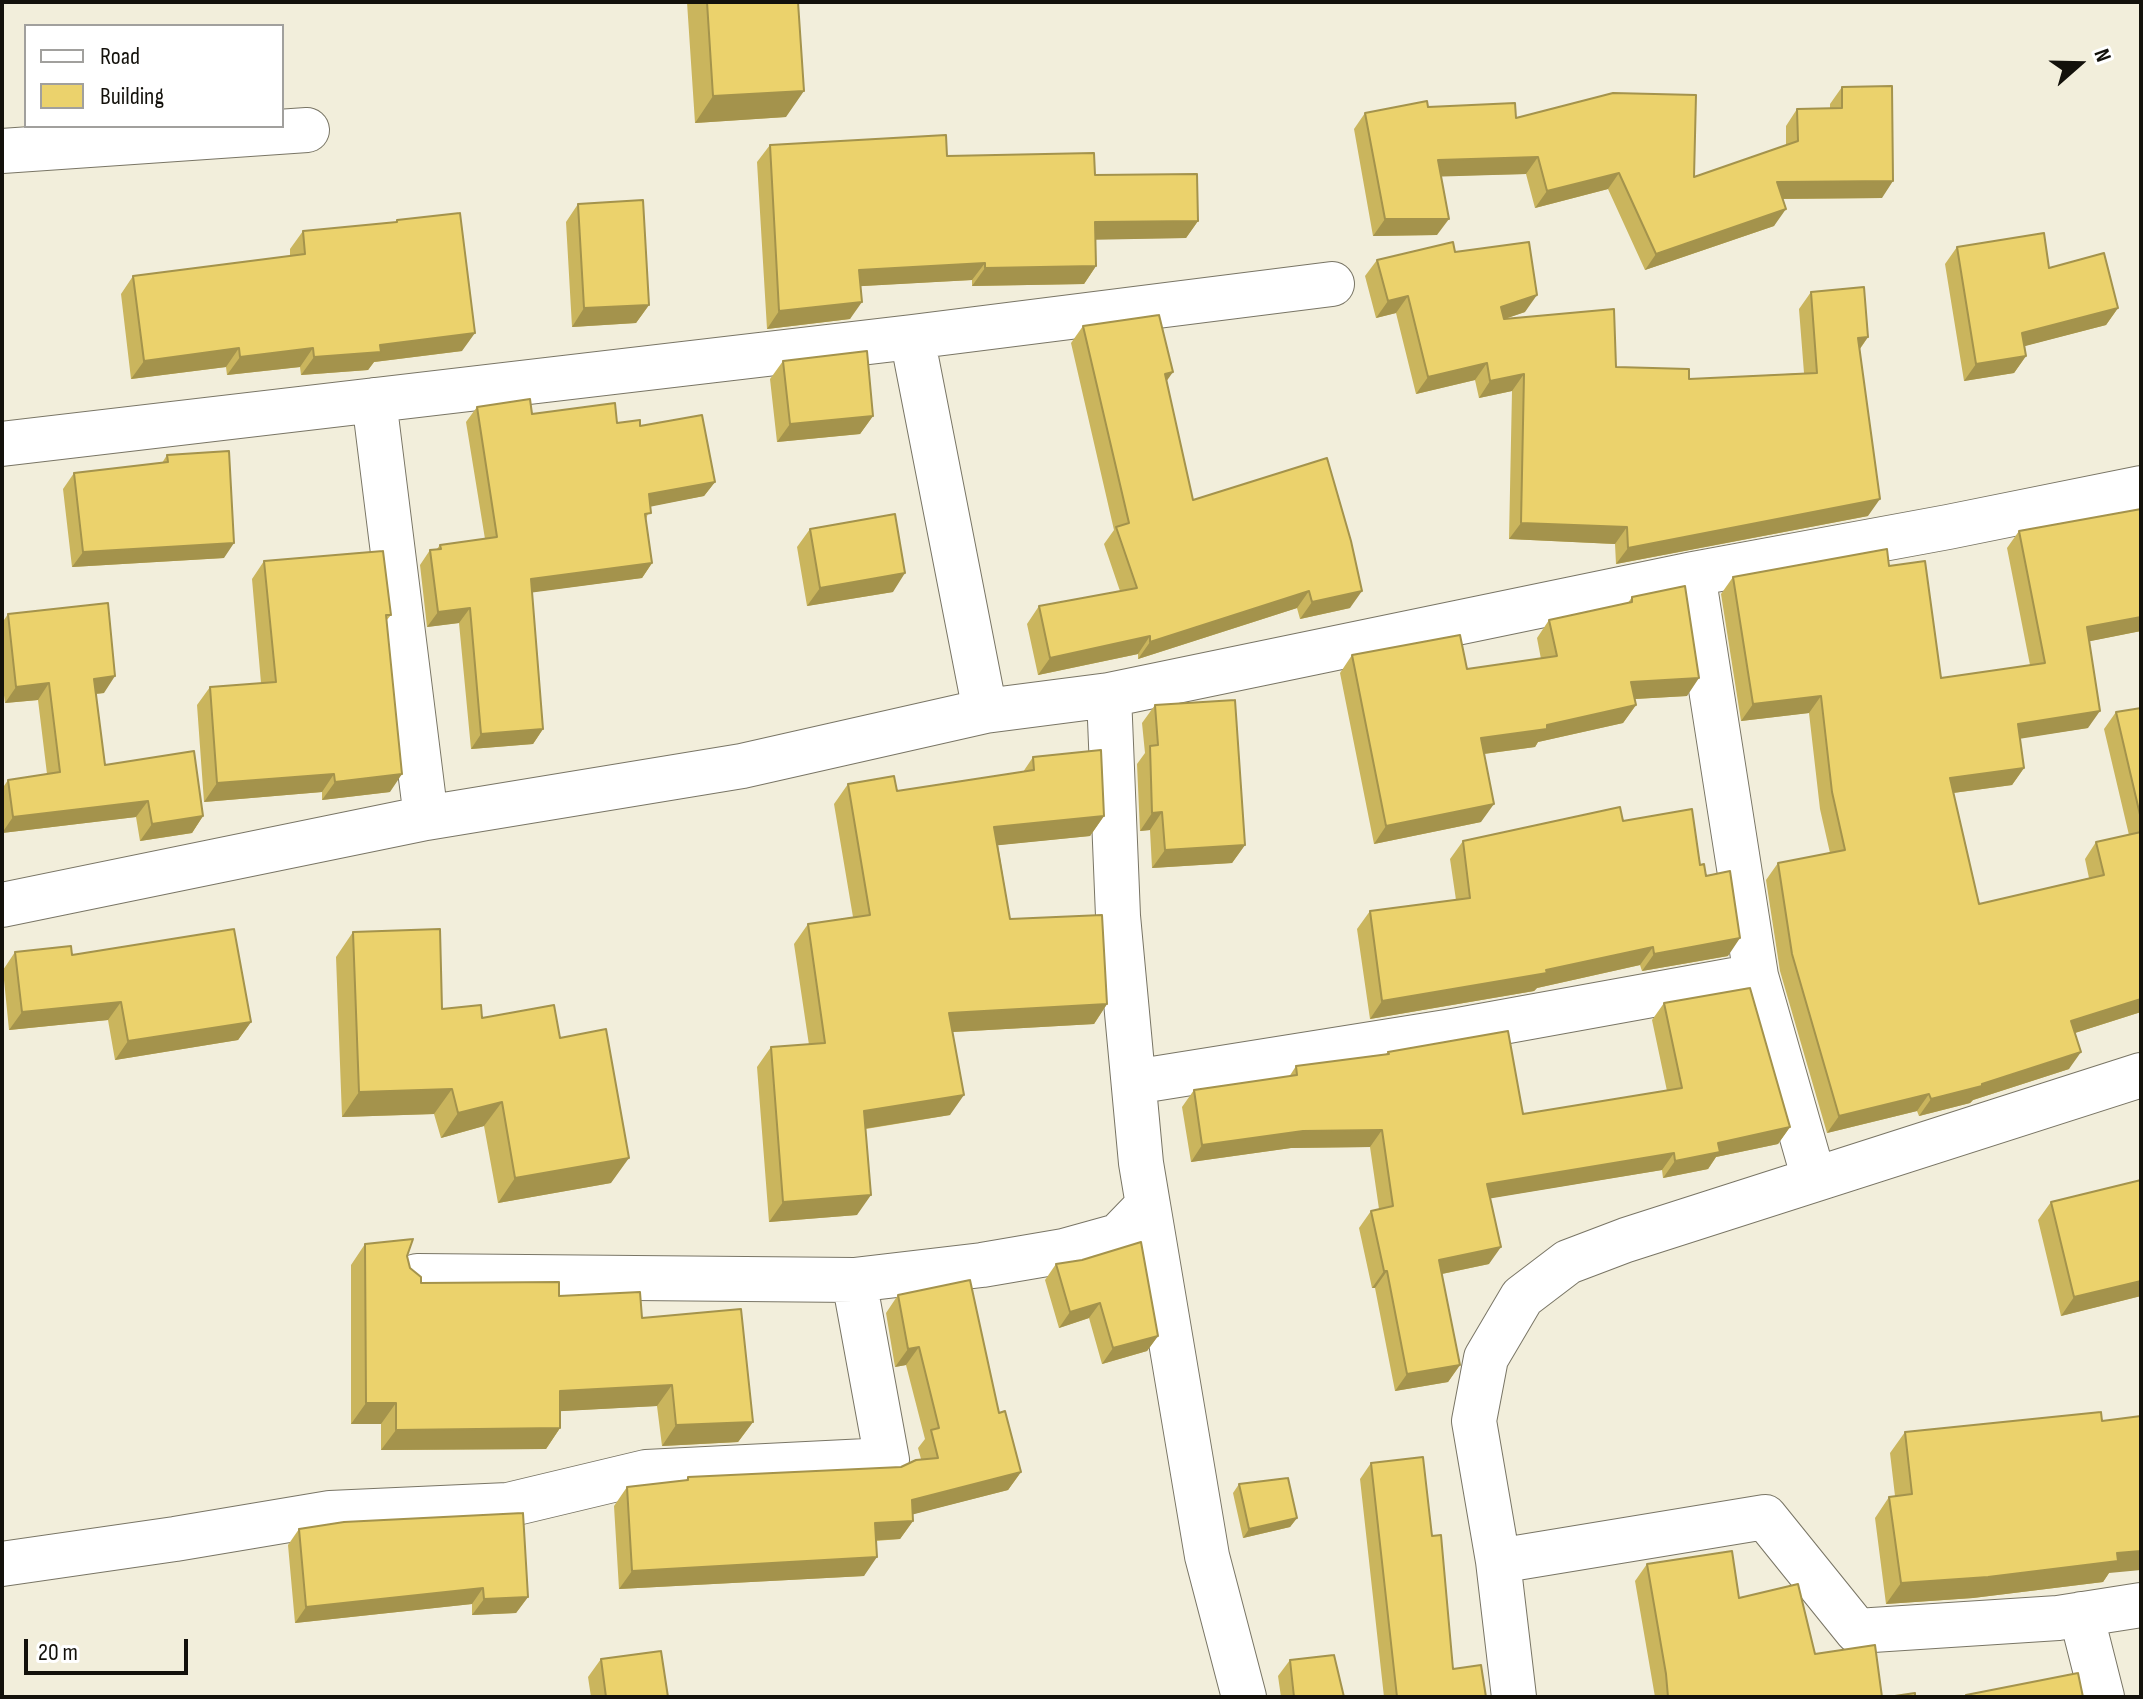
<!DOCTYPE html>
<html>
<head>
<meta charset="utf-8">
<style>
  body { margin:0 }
  #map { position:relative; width:2143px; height:1699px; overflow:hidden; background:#f2eedb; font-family:"Sofia Sans Condensed",sans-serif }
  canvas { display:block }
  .frame { position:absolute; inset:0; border:4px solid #13110b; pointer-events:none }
  .legend { position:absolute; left:24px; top:24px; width:260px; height:104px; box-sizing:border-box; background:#fff; border:2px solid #a1a09d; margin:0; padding:10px 14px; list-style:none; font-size:24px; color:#13110b }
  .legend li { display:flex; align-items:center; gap:16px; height:40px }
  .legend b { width:40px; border:2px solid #a1a09d }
  .north { position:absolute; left:2039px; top:24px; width:80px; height:80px; -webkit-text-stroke:6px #fff; paint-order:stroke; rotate:70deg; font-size:22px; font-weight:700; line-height:32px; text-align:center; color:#13110b }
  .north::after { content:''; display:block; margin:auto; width:28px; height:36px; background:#13110b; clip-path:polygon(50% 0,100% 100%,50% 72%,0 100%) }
  .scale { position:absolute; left:24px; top:1639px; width:164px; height:36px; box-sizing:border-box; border:4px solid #13110b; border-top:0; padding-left:10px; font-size:24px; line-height:28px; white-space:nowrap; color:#13110b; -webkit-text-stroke:6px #fff; paint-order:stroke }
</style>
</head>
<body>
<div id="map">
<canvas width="2143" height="1699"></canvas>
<div class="frame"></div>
<ul class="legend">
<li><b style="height:10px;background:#fff"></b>Road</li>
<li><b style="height:22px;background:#ebd26c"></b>Building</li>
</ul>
<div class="north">N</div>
<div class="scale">20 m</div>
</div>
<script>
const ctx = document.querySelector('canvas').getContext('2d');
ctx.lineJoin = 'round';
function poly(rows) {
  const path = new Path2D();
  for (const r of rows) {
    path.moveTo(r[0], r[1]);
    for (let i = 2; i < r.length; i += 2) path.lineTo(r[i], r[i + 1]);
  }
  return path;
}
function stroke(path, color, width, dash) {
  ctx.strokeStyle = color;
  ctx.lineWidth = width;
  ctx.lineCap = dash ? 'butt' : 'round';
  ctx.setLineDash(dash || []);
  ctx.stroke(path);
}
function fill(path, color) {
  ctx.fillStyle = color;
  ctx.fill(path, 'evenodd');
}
const minor = poly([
  [2,151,307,130],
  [912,337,985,711],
  [374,400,426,818],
  [2,444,912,337,1332,284],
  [1693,574,1756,976,1814,1179],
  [2,905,426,818,742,766,985,711,1109,695,1693,574,1948,527,2141,488],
  [1134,1082,1453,1031,1756,976],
  [1148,1205,1207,1556,1244,1697],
  [417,1276,854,1280,982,1265,1064,1251,1118,1236,1148,1205,1141,1163,1118,916,1109,695],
  [1498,1561,1765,1517,1857,1631,2058,1618,2141,1605],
  [2,1564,175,1539,330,1513,508,1505,646,1472,887,1460,854,1280],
  [2081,1614,2102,1697],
  [1514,1697,1498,1561,1474,1421,1486,1358,1522,1297,1568,1262,1626,1240,2141,1075]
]);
stroke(minor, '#797565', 46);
stroke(minor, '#fff', 44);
fill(poly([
  [687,2,798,2,786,117,695,123],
  [1842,87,1882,198,1783,199,1774,226,1645,270,1608,189,1535,208,1526,174,1441,176,1437,235,1373,236,1354,129,1365,113,1428,107,1516,118,1694,177,1786,145,1786,126,1797,109,1830,109,1830,104],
  [770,145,947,156,1095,175,1198,221,1186,238,1095,239,1096,266,1084,284,972,286,972,280,860,286,850,319,767,329,757,162],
  [578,204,649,305,636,323,572,327,566,222],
  [397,220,462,351,374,362,368,370,301,375,300,367,227,375,226,367,131,379,121,294,133,276,290,256,290,249,303,231,395,222],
  [1957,247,2049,268,2118,308,2106,325,2024,346,2026,356,2014,373,1964,381,1945,264],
  [1455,252,1525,312,1504,319,1616,367,1689,379,1804,373,1799,309,1811,292,1868,337,1860,349,1868,516,1616,564,1615,544,1509,539,1512,391,1479,398,1475,380,1416,394,1396,313,1376,318,1365,276,1377,260],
  [1083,326,1166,382,1193,500,1350,608,1300,619,1297,608,1138,659,1138,654,1038,675,1027,624,1039,606,1120,591,1104,544,1114,530,1071,343],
  [783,361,873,416,860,434,777,442,770,379],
  [477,407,640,426,715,482,704,496,650,506,646,520,652,563,642,578,532,592,543,729,533,744,471,749,459,623,427,627,420,565,430,550,437,549,440,545,485,539,466,422],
  [167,455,224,558,72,567,63,489,74,473,162,463],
  [2141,509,2141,631,2090,641,2088,728,2020,738,2024,768,2012,785,1953,793,1979,904,2089,878,2085,859,2096,842,2129,835,2104,729,2116,712,2141,708,2141,1012,2075,1033,2069,1069,1973,1100,1970,1103,1919,1116,1917,1111,1827,1133,1780,971,1766,880,1778,863,1830,853,1820,809,1809,713,1741,721,1721,594,1733,577,1889,566,1941,678,2030,665,2007,548,2019,531],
  [810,529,893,592,807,606,797,547],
  [264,561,391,615,386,621,390,792,322,800,322,792,204,802,197,705,210,687,261,683,252,579],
  [1632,597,1687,696,1634,699,1636,705,1623,723,1538,742,1535,747,1484,754,1481,822,1374,844,1340,673,1352,655,1467,669,1541,659,1537,638,1549,620,1628,603],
  [8,614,104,693,96,694,105,765,203,816,192,833,140,841,136,817,2,833,2,789,8,780,47,774,38,700,5,703,2,680,2,623],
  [1155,705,1245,845,1232,863,1152,868,1150,830,1140,831,1137,764,1145,753,1142,723],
  [1033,757,1104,816,1090,836,998,845,1010,919,1107,1004,1094,1024,953,1032,950,1115,866,1129,857,1215,769,1222,757,1067,771,1047,809,1045,794,944,808,924,853,917,834,804,848,784,897,791,1023,772],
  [1623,821,1700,865,1706,876,1728,956,1642,971,1640,965,1537,988,1534,991,1370,1019,1357,929,1370,911,1456,900,1450,859,1463,841],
  [353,932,442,1009,560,1038,611,1183,498,1203,484,1126,441,1138,434,1114,342,1117,336,957],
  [15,952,72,955,251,1022,238,1040,115,1060,108,1020,9,1030,3,970],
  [1664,1003,1790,1127,1778,1144,1716,1157,1708,1169,1663,1178,1662,1170,1490,1198,1489,1264,1442,1274,1460,1365,1448,1382,1395,1391,1375,1288,1372,1288,1359,1228,1371,1211,1379,1209,1370,1147,1291,1148,1191,1162,1182,1107,1194,1090,1289,1077,1296,1066,1386,1054,1388,1052,1523,1114,1667,1091,1652,1020],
  [2051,1202,2141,1296,2061,1316,2038,1220],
  [365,1244,407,1256,410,1268,421,1283,559,1296,642,1318,753,1422,738,1442,662,1446,657,1406,560,1411,560,1428,546,1449,381,1450,381,1424,351,1424,351,1265],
  [1056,1264,1158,1336,1147,1351,1102,1364,1089,1318,1059,1328,1045,1280],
  [898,1295,999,1413,1021,1472,1008,1490,913,1514,913,1521,900,1539,876,1541,864,1576,619,1589,614,1506,627,1487,686,1480,688,1477,901,1467,921,1459,918,1448,925,1439,906,1365,895,1367,886,1313],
  [1905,1432,2109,1573,2103,1582,1973,1598,1886,1604,1875,1518,1889,1497,1895,1496,1890,1453],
  [1371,1463,1432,1536,1453,1669,1486,1697,1384,1697,1360,1479],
  [1239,1484,1297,1518,1290,1527,1243,1538,1233,1493],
  [299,1529,528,1597,516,1613,472,1615,472,1604,295,1623,288,1545],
  [1647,1564,1739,1598,1815,1654,1882,1697,1655,1697,1635,1581],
  [601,1659,668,1697,591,1697,588,1677],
  [1290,1660,1344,1697,1281,1697,1278,1676]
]), '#cab55d');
fill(poly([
  [804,91,786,117,695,123,713,96],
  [1538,157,1526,174,1426,177,1438,160],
  [1619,173,1608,189,1535,208,1547,191],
  [1893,181,1882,198,1765,199,1777,182],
  [1786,209,1774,226,1645,270,1656,254],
  [1385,219,1449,219,1437,235,1373,236],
  [1198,221,1186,238,1083,240,1095,222],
  [985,263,972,280,846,287,859,270],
  [1096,266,1084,284,972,286,985,268],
  [1537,295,1525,312,1490,324,1501,307],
  [1408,296,1396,313,1376,318,1388,301],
  [862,302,850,319,767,329,779,311],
  [649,305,636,323,572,327,584,308],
  [2118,308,2106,325,2010,350,2022,333],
  [475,333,462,351,374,362,368,370,301,375,314,357,380,345],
  [1868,337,1856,354,1858,338],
  [239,348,226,367,131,379,144,361],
  [313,348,300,367,227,375,240,357],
  [2026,356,2014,373,1964,381,1976,364],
  [1487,363,1475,380,1416,394,1428,377],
  [1173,372,1161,389,1165,374],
  [1524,374,1512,391,1479,398,1490,381],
  [873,416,860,434,777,442,790,424],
  [715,482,704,496,639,509,649,494],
  [1880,499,1868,516,1616,564,1628,548],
  [1521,523,1627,527,1615,544,1509,539],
  [234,543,224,558,72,567,83,552],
  [652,563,642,578,521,594,531,579],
  [905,573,893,592,807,606,820,588],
  [1309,591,1297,608,1138,659,1150,642],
  [1362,591,1350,608,1300,619,1312,602],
  [470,608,459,623,427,627,438,612],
  [2141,617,2141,631,2076,644,2087,627],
  [1150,636,1138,654,1038,675,1050,658],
  [115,676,104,693,83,695,94,679],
  [1699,678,1687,696,1618,700,1631,682],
  [49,683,38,700,5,703,16,687],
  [1821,696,1809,713,1741,721,1753,704],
  [1636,705,1623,723,1538,742,1535,747,1468,756,1481,738],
  [2100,711,2088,728,2006,741,2018,724],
  [543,729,533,744,471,749,481,734],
  [2024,768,2012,785,1938,795,1950,778],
  [334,774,322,792,204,802,217,783],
  [402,774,390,792,322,800,335,782],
  [148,801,136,817,2,833,13,817],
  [1494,804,1481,822,1374,844,1386,826],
  [1162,812,1150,830,1140,831,1152,813],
  [203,816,192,833,140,841,152,824],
  [1104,816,1090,836,981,847,994,827],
  [1245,845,1232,863,1152,868,1165,850],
  [1740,938,1728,956,1642,971,1654,954],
  [1653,947,1640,965,1537,988,1534,991,1370,1019,1382,1001,1546,970],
  [2141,999,2141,1012,2059,1038,2071,1021],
  [121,1002,108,1020,9,1030,22,1012],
  [1107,1004,1094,1024,935,1033,949,1013],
  [251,1022,238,1040,115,1060,128,1041],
  [2081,1052,2069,1069,1973,1100,1970,1103,1919,1116,1931,1099],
  [452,1089,434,1114,342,1117,359,1092],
  [1929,1094,1917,1111,1827,1133,1839,1116],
  [964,1095,950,1115,850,1131,864,1111],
  [502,1102,484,1126,441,1138,458,1113],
  [1790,1127,1778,1144,1716,1157,1708,1169,1663,1178,1675,1161,1718,1143],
  [1382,1130,1370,1147,1291,1148,1191,1162,1202,1145,1303,1131],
  [1674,1153,1662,1170,1475,1201,1487,1184],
  [629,1158,611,1183,498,1203,515,1178],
  [871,1195,857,1215,769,1222,783,1202],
  [1501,1247,1489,1264,1427,1277,1439,1260],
  [1384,1271,1387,1271,1375,1288,1372,1288],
  [2141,1281,2141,1296,2061,1316,2074,1297],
  [1100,1303,1089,1318,1059,1328,1070,1312],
  [1158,1336,1147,1351,1102,1364,1113,1348],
  [919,1347,906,1365,895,1367,908,1349],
  [1460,1365,1448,1382,1395,1391,1407,1374],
  [672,1385,657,1406,545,1412,560,1391],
  [366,1403,396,1403,381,1424,351,1424],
  [753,1422,738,1442,662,1446,676,1425],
  [560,1428,546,1449,381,1450,396,1430],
  [1021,1472,1008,1490,899,1518,912,1500],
  [1297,1518,1290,1527,1243,1538,1249,1529],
  [913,1521,900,1539,862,1541,875,1523],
  [2141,1551,2141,1570,2109,1573,2103,1582,1973,1598,1886,1604,1901,1583,2117,1553],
  [877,1557,864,1576,619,1589,632,1571],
  [483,1588,472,1604,295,1623,306,1607],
  [528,1597,516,1613,472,1615,484,1599]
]), '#a4934c');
const building = poly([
  [707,2,798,2,804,91,713,96,707,2],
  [1892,86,1893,181,1777,182,1786,209,1656,254,1619,173,1547,191,1538,157,1438,160,1449,219,1385,219,1365,113,1427,101,1428,107,1515,103,1516,118,1613,93,1696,95,1694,177,1798,141,1797,109,1842,108,1842,87,1892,86],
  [946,135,947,156,1094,153,1095,175,1197,174,1198,221,1095,222,1096,266,985,268,985,263,859,270,862,302,779,311,770,145,946,135],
  [643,200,649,305,584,308,578,204,643,200],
  [460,213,475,333,380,345,381,352,314,357,313,348,240,357,239,348,144,361,133,276,305,254,303,231,397,222,397,220,460,213],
  [2044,233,2049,268,2104,253,2118,308,2022,333,2026,356,1976,364,1957,247,2044,233],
  [1453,242,1455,252,1529,242,1537,295,1501,307,1504,319,1614,309,1616,367,1689,369,1689,379,1817,373,1811,292,1864,287,1868,337,1858,338,1880,499,1628,548,1627,527,1521,523,1524,374,1490,381,1487,363,1428,377,1408,296,1388,301,1377,260,1453,242],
  [1159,315,1173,372,1165,374,1193,500,1327,458,1351,541,1362,591,1312,602,1309,591,1150,642,1150,636,1050,658,1039,606,1137,588,1116,527,1129,523,1083,326,1159,315],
  [867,351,873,416,790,424,783,361,867,351],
  [530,399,532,414,615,403,617,423,640,420,640,426,702,415,715,482,649,494,651,513,645,514,652,563,531,579,543,729,481,734,470,608,438,612,430,550,441,549,440,545,497,537,477,407,530,399],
  [229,451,234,543,83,552,74,473,168,462,167,455,229,451],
  [2141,509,2141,617,2087,627,2100,711,2018,724,2024,768,1950,778,1979,904,2104,875,2096,842,2141,832,2141,999,2071,1021,2081,1052,1982,1084,1982,1086,1931,1099,1929,1094,1839,1116,1792,954,1778,863,1845,850,1832,792,1821,696,1753,704,1733,577,1887,549,1889,566,1925,561,1941,678,2045,663,2019,531,2141,509],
  [895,514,905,573,820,588,810,529,895,514],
  [383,551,391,615,386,615,402,774,335,782,334,774,217,783,210,687,276,682,264,561,383,551],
  [1685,586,1699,678,1631,682,1636,705,1547,725,1547,729,1481,738,1494,804,1386,826,1352,655,1460,635,1467,669,1557,656,1549,620,1632,602,1632,597,1685,586],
  [108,603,115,676,94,679,105,765,194,751,203,816,152,824,148,801,13,817,8,780,60,772,49,683,16,687,8,614,108,603],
  [1235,700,1245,845,1165,850,1162,812,1152,813,1150,746,1158,745,1155,705,1235,700],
  [2141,708,2141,819,2116,712,2141,708],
  [1101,750,1104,816,994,827,1010,919,1102,915,1107,1004,949,1013,964,1095,864,1111,871,1195,783,1202,771,1047,825,1043,808,924,870,915,848,784,894,776,897,791,1034,770,1033,757,1101,750],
  [1620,807,1623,821,1692,809,1700,865,1704,864,1706,876,1730,871,1740,938,1654,954,1653,947,1546,970,1547,973,1382,1001,1370,911,1470,898,1463,841,1620,807],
  [234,929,251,1022,128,1041,121,1002,22,1012,15,952,71,946,72,955,234,929],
  [440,929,442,1009,481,1005,482,1018,554,1005,560,1038,606,1029,629,1158,515,1178,502,1102,458,1113,452,1089,359,1092,353,932,440,929],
  [1750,988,1790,1127,1718,1143,1720,1152,1675,1161,1674,1153,1487,1184,1501,1247,1439,1260,1460,1365,1407,1374,1387,1271,1384,1271,1371,1211,1393,1206,1382,1130,1303,1131,1202,1145,1194,1090,1297,1075,1296,1066,1389,1054,1388,1052,1508,1031,1523,1114,1682,1088,1664,1003,1750,988],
  [2141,1180,2141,1281,2074,1297,2051,1202,2141,1180],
  [413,1239,407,1256,410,1268,421,1277,421,1283,559,1282,559,1296,640,1292,642,1318,741,1309,753,1422,676,1425,672,1385,560,1391,560,1428,396,1430,396,1403,366,1403,365,1244,413,1239],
  [1141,1242,1158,1336,1113,1348,1100,1303,1070,1312,1056,1264,1082,1260,1141,1242],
  [970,1280,999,1413,1005,1411,1021,1472,912,1500,913,1521,875,1523,877,1557,632,1571,627,1487,688,1480,688,1477,901,1467,916,1460,938,1458,931,1430,939,1428,919,1347,908,1349,898,1295,970,1280],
  [2101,1412,2102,1421,2141,1416,2141,1551,2117,1553,2118,1561,1988,1577,1901,1583,1889,1497,1912,1494,1905,1432,2101,1412],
  [1423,1457,1432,1536,1441,1535,1453,1669,1481,1665,1486,1697,1397,1697,1371,1463,1423,1457],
  [1288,1478,1297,1518,1249,1529,1239,1484,1288,1478],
  [523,1513,528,1597,484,1599,483,1588,306,1607,299,1529,344,1522,523,1513],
  [1732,1551,1739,1598,1798,1584,1815,1654,1875,1645,1882,1697,1668,1697,1666,1674,1647,1564,1732,1551],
  [661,1651,668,1697,606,1697,601,1659,661,1651],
  [1334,1655,1344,1697,1294,1697,1290,1660,1334,1655],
  [2078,1673,2083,1697,1967,1697,1966,1695,2078,1673],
  [1915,1693,1915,1697,1888,1697,1915,1693]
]);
fill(building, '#ebd26c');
stroke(building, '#a4934c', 2);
</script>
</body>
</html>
